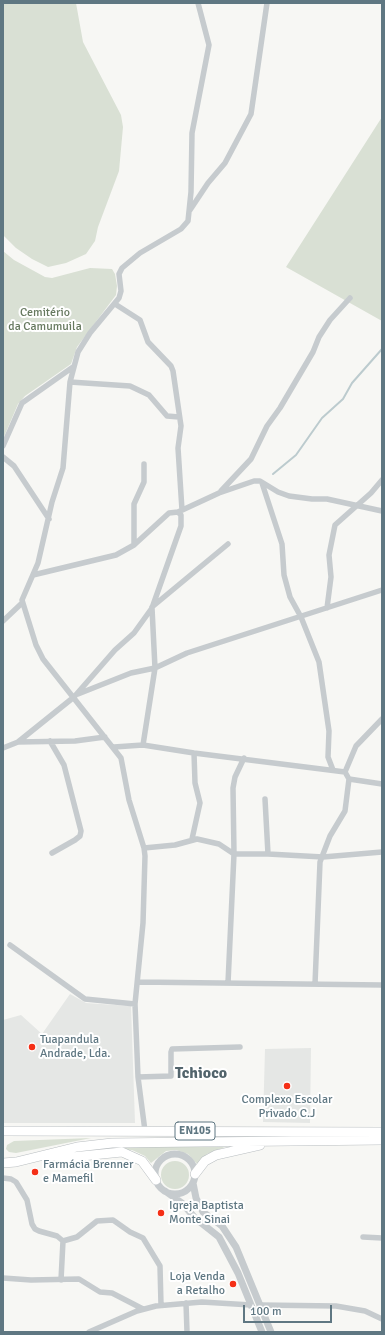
<!DOCTYPE html>
<html>
<head>
<meta charset="utf-8">
<style>
  body { margin:0 }
  #map { position:relative; width:385px; height:1335px; overflow:hidden; background:#f7f7f4; font-family:Signika,sans-serif }
  canvas { display:block }
  .frame { position:absolute; inset:0; border:4px solid #5f7782; pointer-events:none }
  .scale { position:absolute; left:243px; top:1305px; width:89px; height:18px; box-sizing:border-box; border:2px solid #5f7782; border-top:0; padding-left:5px; font-size:12px; line-height:14px; white-space:nowrap; color:#5f7782; -webkit-text-stroke:3px #fff; paint-order:stroke }
</style>
</head>
<body>
<div id="map">
<canvas width="385" height="1335"></canvas>
<div class="frame"></div>
<div class="scale">100 m</div>
</div>
<script>
const ctx = document.querySelector('canvas').getContext('2d');
ctx.lineJoin = 'round';
function fill(path, color) {
  ctx.fillStyle = color;
  ctx.fill(path, 'evenodd');
}
function poly(rows) {
  const path = new Path2D();
  for (const r of rows) {
    if (r.length === 3) {
      path.moveTo(r[0] + r[2], r[1]);
      path.arc(r[0], r[1], r[2], 0, 2 * Math.PI);
      continue;
    }
    path.moveTo(r[0], r[1]);
    for (let i = 2; i < r.length; i += 2) path.lineTo(r[i], r[i + 1]);
  }
  return path;
}
function stroke(path, color, width, dash) {
  ctx.strokeStyle = color;
  ctx.lineWidth = width;
  ctx.lineCap = dash ? 'butt' : 'round';
  ctx.setLineDash(dash || []);
  ctx.stroke(path);
}
function write(font, color, halo, rows, align = 'center') {
  ctx.font = font + ' Signika,sans-serif';
  ctx.lineWidth = 4;
  ctx.setLineDash([]);
  ctx.textBaseline = 'middle';
  ctx.strokeStyle = halo;
  ctx.fillStyle = color;
  for (const [text, x, y, turn = 0] of rows) {
    ctx.save();
    ctx.translate(x, y);
    ctx.rotate((+turn || 0) * Math.PI / 180);
    ctx.textAlign = isNaN(turn) ? turn : align;
    if (halo) ctx.strokeText(text, 0, 0);
    ctx.fillText(text, 0, 0);
    ctx.restore();
  }
}
fill(poly([
  [70,994,86,1003,131,1006,135,1123,3,1123,3,1020,21,1015,42,1034],
  [311,1048,310,1123,263,1122,265,1049]
]), '#e5e7e5');
fill(poly([
  [3,3,76,3,83,42,121,115,123,127,119,171,98,227,95,241,86,254,66,263,48,267,32,259,16,248,3,235],
  [382,117,382,321,286,267],
  [3,251,14,260,45,277,52,278,90,268,112,269,115,274,117,286,116,295,77,347,71,364,25,396,18,404,3,439],
  [91,1138,16,1153,9,1152,6,1149,7,1145,14,1141],
  [141,1147,225,1147,207,1154,197,1164,188,1154,176,1150,166,1151,151,1163,145,1156,132,1150,111,1149],
  [175,1175,14]
]), '#d9e0d4');
stroke(poly([
  [273,474,296,455,322,418,343,399,352,383,382,349]
]), '#bccbce', 2);
const primary = poly([
  [3,1131,382,1132],
  [52,1156,72,1157,122,1152,142,1161,156,1180],
  [3,1163,16,1162,77,1147,112,1143,382,1140],
  [195,1174,205,1161,216,1155,260,1145]
]);
stroke(primary, '#b9bec1', 10);
stroke(poly([
  [190,210,208,183,225,163,251,114,267,3],
  [115,304,140,320,148,342,171,366,173,371,181,426,178,448,182,510],
  [70,382,130,386,149,395,167,416,179,417],
  [3,446,22,403,73,367],
  [3,457,14,466,49,519],
  [262,483,282,544,284,575,290,597,301,617,319,662,329,731,328,757,333,770],
  [221,491,251,459,267,426,280,408,313,352,319,337,330,320,350,298],
  [134,545,134,504,144,482,144,464],
  [33,575,116,555,134,545,169,513,178,512,219,493,254,481,260,481,278,492,289,496,312,499,327,499,382,511],
  [152,607,228,544],
  [327,608,331,577,329,555,335,525,371,493,382,480],
  [3,621,22,603],
  [78,694,131,673,155,668,187,653,382,590],
  [50,741,64,765,81,831,80,836,75,840,52,853],
  [18,742,74,697,115,650,134,633,152,608,181,526,181,515,178,512],
  [143,745,155,668,152,608],
  [114,747,143,745,194,753,345,772],
  [3,748,18,742,75,741,105,737],
  [349,779,382,784],
  [265,799,268,854],
  [192,839,200,803,195,783,194,753],
  [144,848,175,845,197,839,219,844,234,854,268,854,323,857,382,852],
  [10,945,85,999,135,1004],
  [138,982,382,985],
  [228,983,234,854,233,788,235,777,244,758],
  [315,984,320,862,330,836,345,811,349,779,345,772,356,746,382,719],
  [138,1077,171,1076,171,1052,172,1049,240,1047],
  [145,1131,138,1077,135,1004,143,923,145,856,144,848,129,800,121,758,43,659,36,645,22,600,38,563,52,502,63,468,70,382,78,352,90,333,119,298,121,291,119,274,122,268,140,253,181,229,188,221,191,192,192,133,209,45,198,3],
  [3,1178,11,1179,16,1182,27,1200,32,1224,35,1229,39,1231,57,1236,63,1241,77,1237,97,1221,113,1220,130,1232,143,1238,160,1266,161,1305],
  [363,1237,382,1238],
  [3,1278,31,1280,79,1279,100,1292,112,1293,143,1309],
  [61,1280,63,1241],
  [186,1303,187,1332],
  [260,1305,336,1306,365,1311,382,1319],
  [89,1332,137,1311,156,1306,202,1302,251,1305]
]), '#c6cbce', 5.5);
stroke(poly([
  [175,1174,20],
  [193,1183,196,1198,203,1212,222,1226,236,1247,271,1332],
  [165,1191,182,1203,195,1218,219,1237,238,1273,262,1332]
]), '#c6cbce', 7);
stroke(primary, '#fff', 9);
for (const [x, y, r, color] of [
  [32,1047,4,"#f52f16"],
  [287,1086,4,"#f52f16"],
  [35,1172,4,"#f52f16"],
  [161,1213,4,"#f52f16"],
  [233,1284,4,"#f52f16"]
]) {
  const dot = new Path2D();
  dot.arc(x, y, r, 0, 2 * Math.PI);
  ctx.fillStyle = color;
  ctx.fill(dot);
  stroke(dot, '#fff', 1.5);
}
for (const [x, y, w] of [
  [195,1131,40]
]) {
  const box = new Path2D();
  box.roundRect(x - w / 2, y - 9, w, 18, 3);
  ctx.fillStyle = '#fff';
  ctx.fill(box);
  stroke(box, '#5f7782', 1);
}
write('bold 11px', '#5f7782', null, [
  ["EN105",195,1131]
]);
write('12px', '#66795f', '#fff', [
  ["Cemitério",45,313],
  ["da Camumuila",45,327]
]);
write('12px', '#5f7782', '#fff', [
  ["Tuapandula",40,1040],
  ["Andrade, Lda.",40,1054],
  ["Complexo Escolar",287,1100,"center"],
  ["Privado C.J",287,1114,"center"],
  ["Farmácia Brenner",43,1165],
  ["e Mamefil",43,1179],
  ["Igreja Baptista",169,1206],
  ["Monte Sinai",169,1220],
  ["Loja Venda",225,1277,"right"],
  ["a Retalho",225,1291,"right"]
], 'left');
write('bold 16px', '#52646c', '#fff', [
  ["Tchioco",201,1074]
]);
</script>
</body>
</html>
